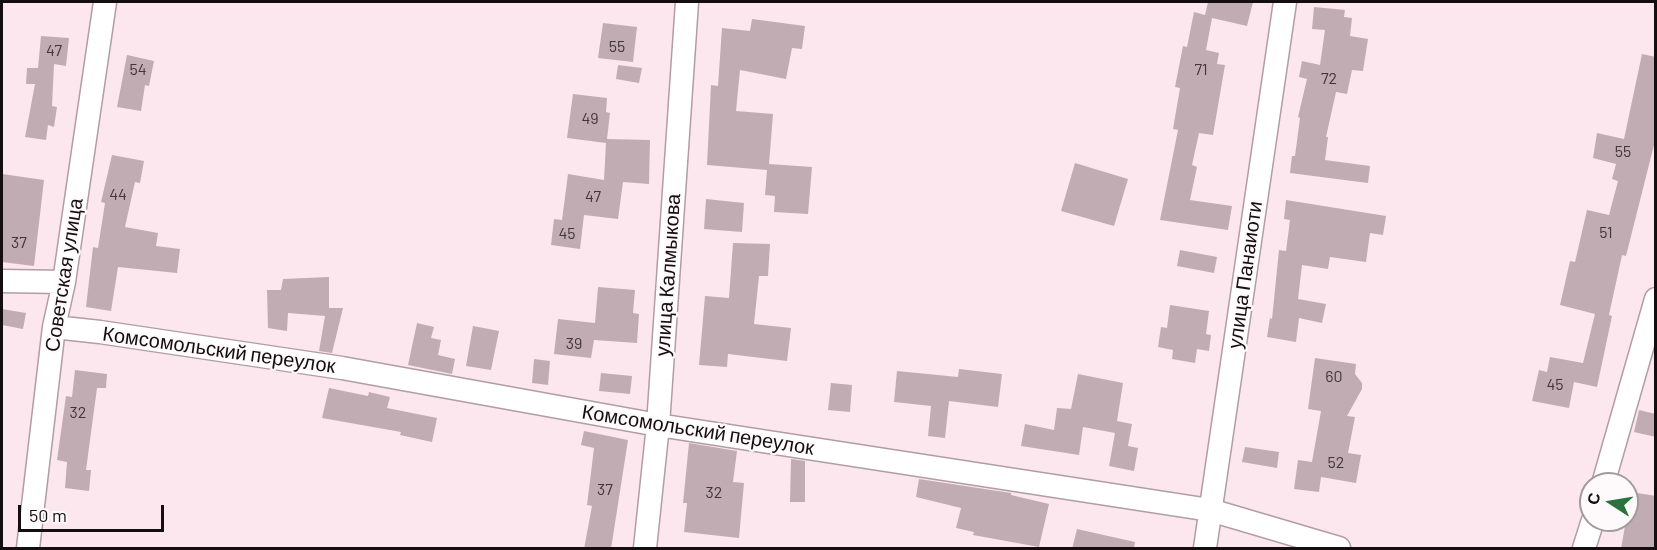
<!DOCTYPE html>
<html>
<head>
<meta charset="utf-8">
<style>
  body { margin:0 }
  #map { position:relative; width:1657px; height:550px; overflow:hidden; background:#fde7ee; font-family:Barlow,sans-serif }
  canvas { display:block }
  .frame { position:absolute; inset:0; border:3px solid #150e10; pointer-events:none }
  .north { position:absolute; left:1579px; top:472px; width:60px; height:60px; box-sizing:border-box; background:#fef9fb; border:2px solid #a19b9d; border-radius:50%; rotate:282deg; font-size:16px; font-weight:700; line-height:24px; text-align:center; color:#150e10 }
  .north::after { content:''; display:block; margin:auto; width:21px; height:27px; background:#2b723e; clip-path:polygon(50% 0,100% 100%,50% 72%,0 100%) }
  .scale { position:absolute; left:18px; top:505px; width:146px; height:27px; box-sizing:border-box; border:3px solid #150e10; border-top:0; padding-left:8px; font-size:18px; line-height:21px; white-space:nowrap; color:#150e10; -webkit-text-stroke:4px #fef9fb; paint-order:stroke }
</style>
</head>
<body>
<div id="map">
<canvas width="1657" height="550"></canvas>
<div class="frame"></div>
<div class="north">С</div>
<div class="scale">50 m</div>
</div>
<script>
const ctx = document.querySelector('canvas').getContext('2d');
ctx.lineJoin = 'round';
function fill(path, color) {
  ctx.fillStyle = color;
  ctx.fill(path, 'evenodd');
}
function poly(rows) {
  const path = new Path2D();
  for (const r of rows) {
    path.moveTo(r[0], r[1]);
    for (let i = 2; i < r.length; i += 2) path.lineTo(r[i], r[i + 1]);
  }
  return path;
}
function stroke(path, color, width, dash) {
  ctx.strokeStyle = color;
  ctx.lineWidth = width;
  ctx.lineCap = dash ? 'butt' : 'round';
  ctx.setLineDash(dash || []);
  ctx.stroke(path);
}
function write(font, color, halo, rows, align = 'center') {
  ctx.font = font + ' Barlow,sans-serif';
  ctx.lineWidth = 4.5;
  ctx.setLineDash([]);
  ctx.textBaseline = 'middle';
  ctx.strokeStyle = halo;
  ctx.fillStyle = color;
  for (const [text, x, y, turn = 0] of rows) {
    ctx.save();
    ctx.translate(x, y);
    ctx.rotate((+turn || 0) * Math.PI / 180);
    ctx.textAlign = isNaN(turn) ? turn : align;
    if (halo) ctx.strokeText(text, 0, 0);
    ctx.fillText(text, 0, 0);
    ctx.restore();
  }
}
fill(poly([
  [1208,2,1253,2,1247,26,1212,18,1206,50,1219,53,1217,64,1225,65,1213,135,1199,133,1192,165,1197,167,1190,200,1232,206,1228,230,1160,220,1178,130,1173,129,1180,88,1175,87,1183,46,1187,47,1194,12,1205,15],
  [1314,7,1345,10,1344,17,1352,18,1350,36,1368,39,1363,71,1352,70,1347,94,1336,92,1326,137,1328,137,1325,160,1370,166,1368,183,1290,173,1292,156,1295,156,1300,118,1298,117,1307,79,1299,77,1302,61,1320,65,1325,30,1312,29],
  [752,19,805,26,802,49,792,48,786,79,740,70,736,111,773,114,769,164,812,167,808,214,774,212,775,196,765,195,767,170,707,165,711,85,718,86,722,28,750,31],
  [603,23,637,27,633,62,598,58],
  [41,36,69,38,66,66,54,64,52,106,57,107,54,127,48,125,46,140,25,137,35,84,26,84,27,68,38,68],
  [1642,54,1656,57,1656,137,1626,256,1622,255,1609,315,1612,316,1597,387,1574,382,1569,408,1532,401,1539,370,1547,372,1550,357,1583,363,1595,314,1560,305,1570,261,1575,262,1587,210,1609,215,1618,181,1612,179,1616,164,1593,158,1597,133,1624,139],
  [127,55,154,61,149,86,145,85,141,111,117,107],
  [618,65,642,68,639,83,616,79],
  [573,94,607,98,606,112,610,113,607,139,650,140,649,184,623,182,618,219,584,215,580,249,551,245,554,219,562,220,568,174,604,180,606,143,567,138],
  [112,155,144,161,140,183,135,182,125,227,158,233,156,246,180,249,177,273,118,267,111,311,86,307,93,247,98,248,105,203,101,202],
  [1075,163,1128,179,1114,226,1061,211],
  [2,174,44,180,34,266,2,262],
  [706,199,744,203,742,232,704,229],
  [1286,200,1386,216,1383,235,1370,233,1366,262,1330,257,1328,269,1302,265,1298,299,1326,304,1322,323,1299,318,1296,342,1267,337,1270,318,1272,319,1279,250,1286,251,1290,220,1284,219],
  [733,243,770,244,768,276,759,276,754,324,791,328,787,361,728,354,727,367,699,365,705,296,729,298],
  [1180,250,1217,257,1214,273,1177,266],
  [329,277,329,308,343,308,332,353,319,351,325,316,288,313,287,331,268,328,267,290,281,290,283,279],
  [598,287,635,290,633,313,639,314,637,343,594,340,591,358,554,354,558,319,595,323],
  [1170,305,1209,311,1206,334,1211,335,1209,351,1197,349,1195,363,1172,359,1173,350,1158,347,1161,327,1167,328],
  [2,309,26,313,23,329,2,325],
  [417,323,434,327,431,338,441,340,438,355,455,359,452,374,408,365],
  [473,326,499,331,491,370,466,366],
  [1315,358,1356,364,1355,374,1362,383,1362,389,1347,416,1355,417,1348,453,1361,455,1356,483,1321,477,1319,492,1294,489,1298,460,1312,462,1321,411,1308,409],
  [534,359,550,361,548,385,532,383],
  [959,369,1002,374,998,407,949,401,945,438,928,436,931,406,894,402,897,371,958,377],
  [75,370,107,374,106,388,97,388,86,470,91,470,89,491,65,488,67,462,57,460,66,396,72,397],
  [601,373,632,376,630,394,599,391],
  [1078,374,1123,383,1117,421,1132,424,1128,446,1138,448,1134,471,1109,466,1115,433,1083,427,1079,455,1021,446,1025,424,1054,430,1057,408,1071,409],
  [831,383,852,385,850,412,828,410],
  [329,388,368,396,369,392,390,397,387,408,437,418,432,442,400,435,401,432,322,418],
  [1639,410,1656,414,1656,437,1634,432],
  [584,431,628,440,611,549,584,549,592,506,587,505,594,448,581,445],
  [689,443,737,451,733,482,744,483,739,538,684,532,687,503,683,503],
  [1245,447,1279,452,1277,468,1242,462],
  [791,459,805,461,805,502,790,502],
  [919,479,1011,493,1011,495,1049,504,1039,547,973,535,974,532,956,528,961,508,916,497],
  [1631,492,1656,496,1656,549,1621,549],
  [1077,529,1135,542,1134,549,1072,549]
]), '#c2acb3');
const street = poly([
  [2,281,64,282],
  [54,327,100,332,342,368,658,425,1210,510,1339,548],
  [1603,484,1656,299],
  [28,548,54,327,64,282,105,2],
  [645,548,658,425,687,2],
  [1205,548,1285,2],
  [1584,548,1593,520]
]);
stroke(street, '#b29da4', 25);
stroke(street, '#fff', 22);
write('16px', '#403639', null, [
  ["55",617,47],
  ["47",54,51],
  ["54",138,70],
  ["71",1201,70],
  ["72",1329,79],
  ["49",590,119],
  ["55",1623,152],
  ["44",118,195],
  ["47",593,197],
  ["51",1606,233],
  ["45",567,234],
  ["37",19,243],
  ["39",574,344],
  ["60",1334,377],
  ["45",1555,385],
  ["32",78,413],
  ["52",1336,463],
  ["37",605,490],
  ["32",714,493]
]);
write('20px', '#150e10', '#fef9fb', [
  ["Советская улица",64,275,-81],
  ["улица Калмыкова",668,275,-86],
  ["улица Панаиоти",1245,275,-82],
  ["Комсомольский переулок",219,350,8],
  ["Комсомольский переулок",698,430,9]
]);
</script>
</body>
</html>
